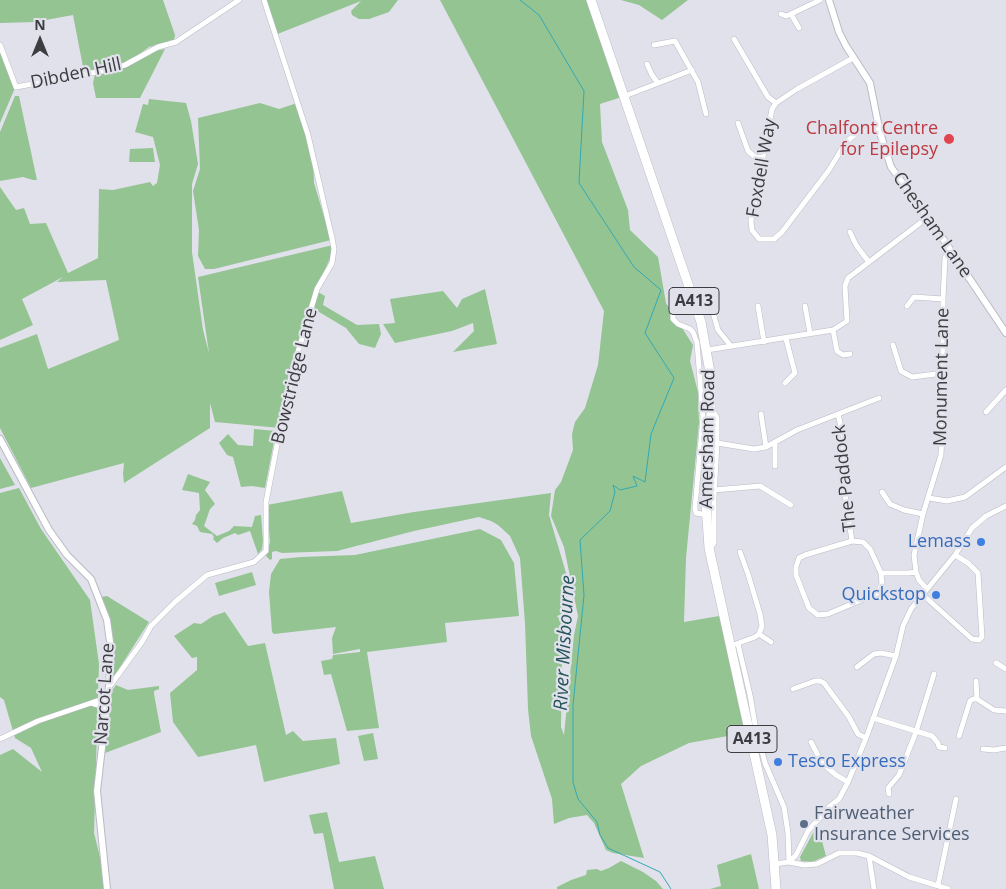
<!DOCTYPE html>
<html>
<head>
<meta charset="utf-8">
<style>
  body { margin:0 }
  #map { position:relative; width:1006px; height:889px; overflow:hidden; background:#e1e1eb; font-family:"Open Sans",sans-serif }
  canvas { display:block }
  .north { position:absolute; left:15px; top:15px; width:50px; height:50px; -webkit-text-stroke:4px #e1e1eb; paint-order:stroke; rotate:0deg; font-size:14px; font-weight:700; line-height:20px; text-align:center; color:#3d3c40 }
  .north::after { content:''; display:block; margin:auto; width:18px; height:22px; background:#3d3c40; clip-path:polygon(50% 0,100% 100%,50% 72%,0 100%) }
</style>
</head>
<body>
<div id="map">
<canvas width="1006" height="889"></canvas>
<div class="north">N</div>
</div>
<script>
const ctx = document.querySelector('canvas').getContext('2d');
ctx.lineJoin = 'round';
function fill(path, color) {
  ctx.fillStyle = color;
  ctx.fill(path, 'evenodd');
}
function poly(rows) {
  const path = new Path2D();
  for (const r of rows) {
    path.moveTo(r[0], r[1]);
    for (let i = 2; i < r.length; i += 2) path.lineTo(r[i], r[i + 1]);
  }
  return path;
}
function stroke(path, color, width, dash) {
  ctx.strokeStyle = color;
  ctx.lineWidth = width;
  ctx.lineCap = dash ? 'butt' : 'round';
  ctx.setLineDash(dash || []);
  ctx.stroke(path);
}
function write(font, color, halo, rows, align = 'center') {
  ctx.font = font + ' "Open Sans",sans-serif';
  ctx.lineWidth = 4.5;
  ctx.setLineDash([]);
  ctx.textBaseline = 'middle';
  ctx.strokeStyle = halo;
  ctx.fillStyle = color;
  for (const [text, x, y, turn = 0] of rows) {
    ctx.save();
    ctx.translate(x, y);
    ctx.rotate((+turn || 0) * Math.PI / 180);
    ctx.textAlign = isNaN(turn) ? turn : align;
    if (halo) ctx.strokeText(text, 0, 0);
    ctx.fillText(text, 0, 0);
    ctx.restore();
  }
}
fill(poly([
  [0,0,163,0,175,35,174,40,149,47,131,60,115,66,84,72,73,15,35,22,0,23],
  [264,0,398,0,389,12,369,19,359,19,352,15,351,11,361,1,275,35],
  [440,0,593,0,625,96,600,104,602,142,628,210,630,230,658,257,666,303,693,345,690,361,698,392,699,423,686,558,684,622,725,615,750,732,689,743,641,766,621,784,644,858,613,853,606,850,594,823,587,815,569,818,554,824,552,799,531,736,528,709,525,623,520,558,510,536,498,525,491,521,479,517,414,531,337,551,282,553,276,551,272,552,272,559,270,560,266,556,270,542,267,505,342,491,351,523,414,512,551,493,549,515,571,590,561,606,562,614,557,616,561,621,562,658,561,727,564,735,574,635,578,616,564,547,551,516,555,490,561,482,573,450,572,434,575,422,585,408,598,365,604,311],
  [621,0,688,0,662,20,639,5],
  [165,49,140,98,96,98,93,83,95,74,155,51],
  [0,50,15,88,0,123],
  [15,96,19,96,37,180,33,180,23,177,0,181,0,132],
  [149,99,186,103,191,121,198,164,192,184,192,252,203,330,209,353,198,277,333,245,334,249,320,281,291,375,280,428,215,422,210,403,210,428,124,483,123,474,124,463,31,488,0,428,0,348,37,334,48,369,119,340,106,280,57,282,63,277,22,299,33,325,0,340,0,187,16,210,24,208,30,224,46,223,68,273,98,258,99,189,113,190,150,182,153,186,157,183,160,165,153,137,135,132,143,104,148,105],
  [260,103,279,109,297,103,313,157,314,183,331,240,214,269,205,269,198,256,199,230,193,191,200,169,198,118],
  [153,148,155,162,129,162,130,149],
  [485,289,497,344,453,352,474,331,473,323,452,331,395,343,383,324,395,323,390,299,443,291,457,308,462,299],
  [318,292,325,296,323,305,357,325,379,324,381,334,375,348,359,344,346,328,314,309],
  [254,429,276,431,265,488,252,486,241,487,233,457,227,455,219,443,228,434,238,445,253,446],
  [0,458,15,485,0,489],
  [188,474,210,482,205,490,215,504,210,509,204,526,217,536,229,531,234,526,252,527,255,516,261,515,263,541,262,549,258,554,250,531,238,535,235,533,223,538,217,543,213,539,214,537,212,534,200,532,197,526,192,524,195,520,196,515,200,510,199,493,182,490],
  [19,488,41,529,90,600,99,664,94,833,108,889,0,889,0,755,13,749,42,772,31,748,15,738,4,700,0,697,0,493],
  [480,529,501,540,514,563,519,616,445,623,447,642,367,652,379,728,347,731,331,674,324,675,321,661,332,659,333,655,360,652,360,649,333,654,332,638,336,627,274,634,272,632,269,592,271,574,280,559,301,557,355,555],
  [252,572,256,585,219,596,215,583],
  [107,596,149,622,113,678,109,623,101,597],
  [225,612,248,646,265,643,286,735,293,731,303,741,336,738,340,764,264,782,256,745,198,757,173,722,170,693,197,670,197,657,192,658,174,636,194,623,201,624,213,616],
  [116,685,128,690,159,686,159,689,154,691,154,694,161,732,105,753,112,691],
  [373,733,378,759,364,761,358,736],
  [327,812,339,862,375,856,384,889,334,889,323,833,314,834,309,815],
  [818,826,826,856,812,862,801,861,800,857,813,833],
  [751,854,759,889,710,889,721,886,717,865],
  [621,861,643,872,656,881,663,889,557,889,557,887,571,880,586,875,587,870,597,869,601,871,609,868]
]), '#94c492');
stroke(poly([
  [520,0,539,15,584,91,579,183,634,267,661,290,645,333,674,378,651,434,645,482,633,476,637,486,620,490,613,485,615,492,610,511,580,540,584,595,573,705,573,782,578,799,597,822,600,835,608,848,660,872,671,889]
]), '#33a9b4', 1);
const minor = poly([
  [781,14,786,16,791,14,820,0],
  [791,14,799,28],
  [734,39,768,97,776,103],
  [0,45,16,87,113,69,125,65,158,47,176,42,239,0],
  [654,45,675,41,698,82,706,114],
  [853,58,797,89,776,103,772,109,751,221,752,230,759,239,774,239,782,232,829,170,846,142,857,133,879,128],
  [647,64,652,75,658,83],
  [625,96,692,70],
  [738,123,748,151,755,157,763,158],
  [850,232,856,245,868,261],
  [710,302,718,330,731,346],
  [758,306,764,342],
  [805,306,810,333],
  [907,306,914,297,943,299],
  [673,309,673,319,678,324,690,329,693,332,697,343,703,417,695,508,696,513,707,515],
  [833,330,837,351,843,355,850,354],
  [893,345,901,371,912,377,944,373],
  [707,350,833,330,847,321,845,286,848,278,928,217],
  [785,383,795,373,786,339],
  [986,412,1006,390],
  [761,414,766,447],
  [838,414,844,440,842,474,852,541],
  [717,443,754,449,766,447,797,430,879,398],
  [775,466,775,443],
  [714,490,760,486,791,505],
  [882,492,890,504,904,510,923,514],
  [929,498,947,501,965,497,1006,467],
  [852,541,863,542,870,549,881,573,882,583,878,593,828,614,818,615,809,608,796,575,796,567,799,558,805,555,852,541],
  [710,548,714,543,714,497,717,443,717,418,715,414,711,413],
  [881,573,909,573,916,572],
  [927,589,919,580,916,572,914,555,923,514,941,455,943,411,943,299,945,258,949,249],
  [922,594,972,639,979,640,982,637,978,573,968,563,955,555],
  [759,634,771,642],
  [736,644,755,637,759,634,762,626,760,614,748,574,740,552],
  [738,644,750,695,755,724,765,763,784,807,788,833,789,862],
  [996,663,1006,669],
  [857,667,874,654,881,653,896,656],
  [976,681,977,699],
  [110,686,142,642,151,626,175,602,207,575,254,562,266,551,266,502,281,424,287,407,291,375,317,289,332,263,334,249,332,238,308,135,264,0],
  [793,689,815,681,820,681,824,683,849,717,858,734,866,738],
  [106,708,91,703,108,697],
  [873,718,932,736,938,743,939,747,945,748],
  [959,736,970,701,973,699,977,699,994,710,1006,711],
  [0,739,38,721,91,703],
  [811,742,822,763,836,775,848,782],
  [983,749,994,750,1006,748],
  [889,794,888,788,899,775,916,732,934,674],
  [869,856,874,889],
  [789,862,804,865,817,864,839,853,857,853,869,856,909,877,948,889],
  [775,864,789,862,796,855,808,831,829,807,839,799,848,782,866,738,896,656,903,626,911,609,955,555,972,528,986,516,1006,506],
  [938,885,956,799]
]);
const tertiary = poly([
  [829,0,839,32,846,46,870,83,880,133,891,167,941,236,1006,333],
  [0,439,49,530,67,555,91,579,107,620,111,649,109,686,97,791,107,889]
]);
const trunk = poly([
  [591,0,701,322,711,378,711,413,706,504,709,548,772,835,776,889]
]);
stroke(minor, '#babac4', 6);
stroke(tertiary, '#babac4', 8);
stroke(trunk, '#babac4', 10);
stroke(minor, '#fff', 5);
stroke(tertiary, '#fff', 6);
stroke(trunk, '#fff', 9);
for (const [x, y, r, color] of [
  [949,139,6,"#e0444e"],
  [981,542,5,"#3f7fe0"],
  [936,595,5,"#3f7fe0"],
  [778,762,5,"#3f7fe0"],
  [804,824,5,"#5c6f8a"]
]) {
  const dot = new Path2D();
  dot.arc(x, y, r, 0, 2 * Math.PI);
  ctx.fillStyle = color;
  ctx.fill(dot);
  stroke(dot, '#e1e1eb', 2);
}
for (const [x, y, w] of [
  [694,301,50],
  [752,739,50]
]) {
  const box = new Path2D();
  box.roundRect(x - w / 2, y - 13.5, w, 27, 4);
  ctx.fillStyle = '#e1e1eb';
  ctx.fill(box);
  stroke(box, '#3d3c40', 1);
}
write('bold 16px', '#3d3c40', null, [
  ["A413",694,301],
  ["A413",752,739]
]);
write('18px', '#3d3c40', '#e1e1eb', [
  ["Dibden Hill",76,74,-12],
  ["Foxdell Way",762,168,-80],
  ["Chesham Lane",932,225,55],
  ["Bowstridge Lane",295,376,-76],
  ["Monument Lane",942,377,-89],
  ["Amersham Road",708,439,-89],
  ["The Paddock",845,478,-96],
  ["Narcot Lane",105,694,-86]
]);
write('18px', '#be3a42', '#e1e1eb', [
  ["Chalfont Centre",938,129],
  ["for Epilepsy",938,150]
], 'right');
write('18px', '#366cbe', '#e1e1eb', [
  ["Lemass",971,542],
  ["Quickstop",926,595],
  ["Tesco Express",788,762,"left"]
], 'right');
write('18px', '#4e5e75', '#e1e1eb', [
  ["Fairweather",814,814],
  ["Insurance Services",814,835]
], 'left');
write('italic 19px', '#25555a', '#e1e1eb', [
  ["River Misbourne",565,643,-87]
]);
</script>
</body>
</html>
